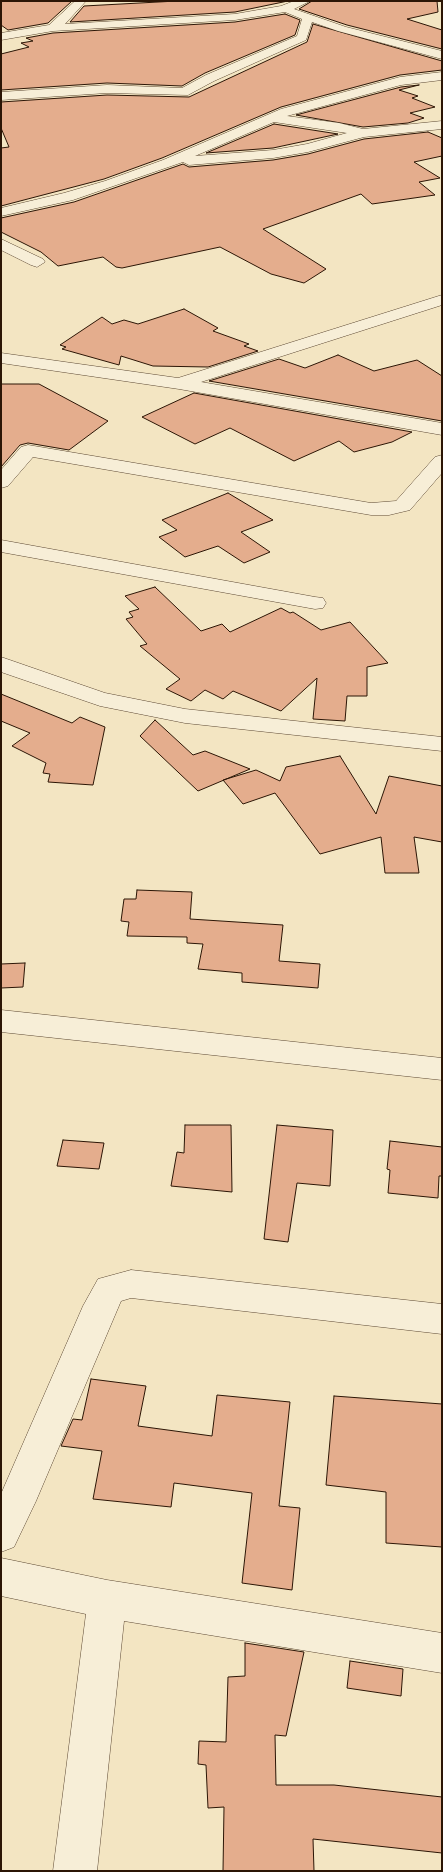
<!DOCTYPE html>
<html>
<head>
<meta charset="utf-8">
<style>
  body { margin:0 }
  #map { position:relative; width:443px; height:1872px; overflow:hidden; background:#f3e5c2; font-family:"EB Garamond",serif }
  canvas { display:block }
  .frame { position:absolute; inset:0; border:2px solid #2b1505; pointer-events:none }
</style>
</head>
<body>
<div id="map">
<canvas width="443" height="1872"></canvas>
<div class="frame"></div>
</div>
<script>
const ctx = document.querySelector('canvas').getContext('2d');
ctx.lineJoin = 'round';
function fill(path, color) {
  ctx.fillStyle = color;
  ctx.fill(path, 'evenodd');
}
function poly(rows) {
  const path = new Path2D();
  for (const r of rows) {
    path.moveTo(r[0], r[1]);
    for (let i = 2; i < r.length; i += 2) path.lineTo(r[i], r[i + 1]);
  }
  return path;
}
function stroke(path, color, width, dash) {
  ctx.strokeStyle = color;
  ctx.lineWidth = width;
  ctx.lineCap = dash ? 'butt' : 'round';
  ctx.setLineDash(dash || []);
  ctx.stroke(path);
}
const building = poly([
  [1,1,72,1,48,23,8,30,1,25,1,1],
  [177,1,288,1,235,12,70,22,84,6,177,1],
  [312,1,437,1,438,12,407,19,442,30,442,49,347,25,299,9,312,1],
  [285,14,300,20,295,35,205,73,182,86,107,83,1,90,1,54,29,47,21,43,33,41,26,38,53,33,235,22,285,14],
  [313,24,442,61,442,70,400,75,281,107,162,158,104,179,1,206,1,148,9,147,1,128,1,102,107,95,189,97,307,42,313,24],
  [419,85,399,90,418,96,412,98,435,107,410,113,424,118,408,123,363,127,296,115,401,87,419,85],
  [274,124,338,134,273,148,206,153,274,124],
  [428,132,442,138,442,156,414,162,440,178,419,182,435,195,372,204,361,194,263,229,326,269,304,283,271,274,220,247,122,268,116,267,103,257,58,266,41,252,1,232,1,218,74,202,183,164,189,167,273,160,308,154,364,139,428,132],
  [184,309,218,328,213,331,249,344,244,346,258,351,208,367,153,366,121,356,119,365,62,349,66,347,60,345,102,317,112,324,124,320,138,324,184,309],
  [338,355,374,371,417,360,442,376,442,421,209,381,279,359,305,368,338,355],
  [1,384,39,384,108,421,69,450,28,443,20,445,1,467,1,384],
  [194,393,412,432,392,442,354,452,339,441,294,461,230,428,195,444,142,417,194,393],
  [228,493,273,520,241,532,270,552,244,563,218,546,185,557,159,537,177,530,162,520,228,493],
  [155,587,201,631,222,624,230,632,281,608,290,613,293,612,321,630,350,622,388,663,367,667,367,696,347,696,345,721,313,719,317,678,281,711,233,691,223,699,205,690,191,701,166,689,180,679,140,646,147,644,126,619,133,617,129,612,139,609,125,596,155,587],
  [1,694,72,723,80,717,105,727,93,785,48,782,50,774,43,773,46,763,12,746,30,733,1,721,1,694],
  [155,720,193,755,205,751,250,769,198,791,140,736,155,720],
  [340,756,376,814,389,776,442,786,442,842,414,837,419,873,385,873,381,837,320,854,275,793,243,804,223,780,256,770,280,781,286,767,340,756],
  [137,890,192,892,190,919,283,925,279,961,320,964,318,988,242,982,242,973,198,969,203,944,187,943,187,937,127,936,129,922,121,921,124,899,136,899,137,890],
  [25,963,23,987,1,988,1,964,25,963],
  [185,1125,231,1125,232,1192,171,1186,177,1152,184,1153,185,1125],
  [277,1125,333,1130,330,1186,297,1183,288,1242,264,1239,277,1125],
  [63,1140,104,1143,99,1169,57,1166,63,1140],
  [390,1141,442,1147,442,1176,439,1176,438,1198,388,1193,390,1170,387,1169,390,1141],
  [91,1379,146,1386,138,1426,212,1436,217,1395,290,1402,279,1506,300,1508,292,1590,242,1583,252,1493,174,1483,171,1507,93,1499,102,1451,61,1446,73,1419,82,1420,91,1379],
  [334,1396,442,1404,442,1547,386,1543,386,1492,326,1485,334,1396],
  [245,1643,304,1652,286,1736,275,1735,276,1785,334,1785,442,1797,442,1853,313,1839,314,1871,223,1871,224,1807,208,1808,206,1765,198,1764,199,1741,226,1742,228,1677,245,1676,245,1643],
  [350,1661,403,1669,401,1696,347,1688,350,1661]
]);
fill(building, '#e4ad8d');
stroke(building, '#2b1505', 1);
const minor = poly([
  [75,1,86,1,65,24,235,14,281,6,294,1,310,1,294,9,346,27,442,51,442,59,338,31,312,22,306,40,214,81,188,95,107,93,1,100,1,92,107,85,182,88,206,75,297,36,302,19,285,12,235,20,53,31,1,40,1,33,49,25,75,1],
  [442,72,442,80,401,85,287,116,339,123,363,129,442,121,442,129,364,137,308,152,273,158,189,165,183,162,73,200,1,216,1,208,64,193,105,181,163,160,281,109,400,77,442,72],
  [274,122,347,133,307,144,273,150,195,156,274,122],
  [1,239,43,259,45,262,37,267,31,265,1,250,1,239],
  [442,295,442,305,201,382,442,423,442,435,179,389,1,363,1,353,178,378,442,295],
  [28,445,371,503,396,501,435,457,442,455,442,473,410,510,389,515,371,515,33,457,8,486,1,488,1,470,21,447,28,445],
  [1,540,315,597,323,598,326,603,323,608,315,609,1,552,1,540],
  [1,657,105,693,185,709,442,737,442,751,185,723,100,706,1,672,1,657],
  [1,1010,442,1058,442,1080,1,1032,1,1010],
  [131,1270,442,1304,442,1334,131,1298,121,1301,36,1501,14,1547,1,1552,1,1494,83,1306,98,1279,131,1270],
  [1,1558,107,1580,442,1633,442,1673,124,1621,97,1871,53,1871,86,1614,1,1596,1,1558]
]);
stroke(minor, '#5d4934', 1);
fill(minor, '#f7eed7');
</script>
</body>
</html>
